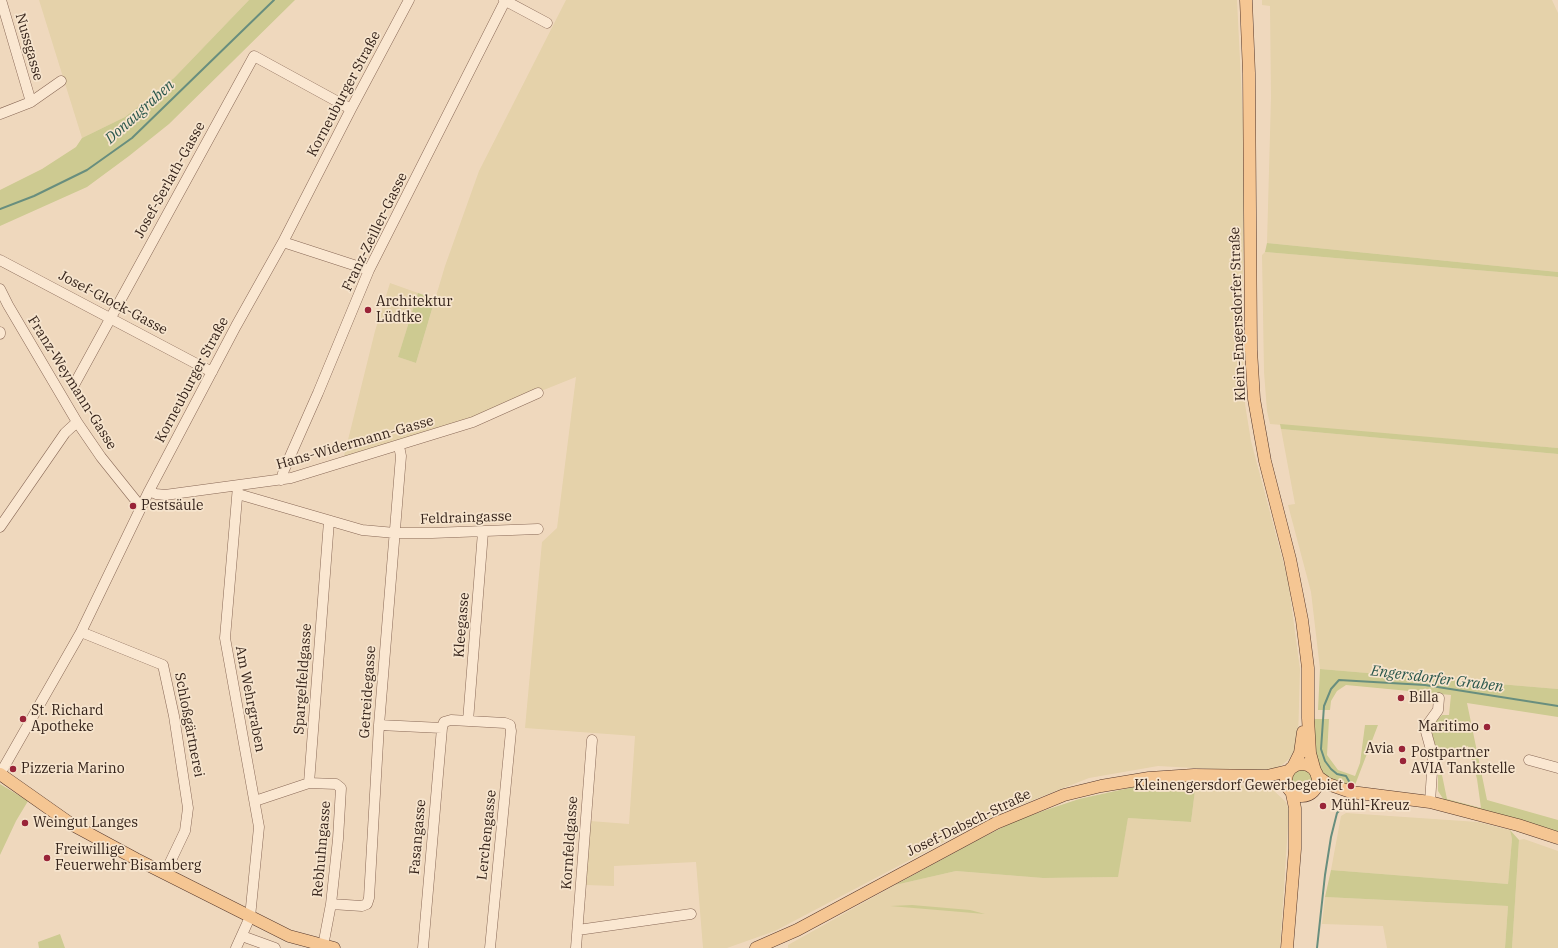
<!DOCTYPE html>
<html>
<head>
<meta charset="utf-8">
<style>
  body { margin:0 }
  canvas { display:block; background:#efd8bd }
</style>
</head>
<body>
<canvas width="1558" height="948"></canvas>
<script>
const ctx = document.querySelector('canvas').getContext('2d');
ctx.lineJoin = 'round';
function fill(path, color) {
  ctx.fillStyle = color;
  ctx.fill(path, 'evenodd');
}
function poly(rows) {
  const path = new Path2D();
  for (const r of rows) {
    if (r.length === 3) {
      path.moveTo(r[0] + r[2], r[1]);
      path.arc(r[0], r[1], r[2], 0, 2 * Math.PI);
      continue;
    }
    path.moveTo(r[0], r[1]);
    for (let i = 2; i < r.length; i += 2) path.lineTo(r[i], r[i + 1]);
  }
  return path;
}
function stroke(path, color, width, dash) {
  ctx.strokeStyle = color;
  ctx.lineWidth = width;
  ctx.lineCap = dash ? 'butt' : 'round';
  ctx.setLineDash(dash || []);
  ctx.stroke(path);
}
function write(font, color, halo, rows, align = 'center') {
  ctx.font = font + ' "IBM Plex Serif",serif';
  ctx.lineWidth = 3.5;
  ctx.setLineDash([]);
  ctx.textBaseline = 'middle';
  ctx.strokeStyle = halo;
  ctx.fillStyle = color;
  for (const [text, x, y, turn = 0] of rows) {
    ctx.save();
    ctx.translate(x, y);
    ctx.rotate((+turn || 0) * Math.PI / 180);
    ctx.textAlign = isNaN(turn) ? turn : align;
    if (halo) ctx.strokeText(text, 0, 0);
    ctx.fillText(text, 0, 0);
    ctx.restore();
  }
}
fill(poly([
  [39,0,249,0,174,78,125,117,82,138],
  [566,0,1237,0,1243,120,1244,203,1242,338,1245,404,1251,441,1288,580,1300,669,1298,741,1294,752,1288,760,1282,765,1267,772,1158,766,1089,778,997,814,775,931,727,948,703,948,696,862,614,866,614,886,586,885,590,821,629,824,635,736,525,728,542,542,557,528,576,377,474,418,343,460,375,331,390,283,418,293,398,357,416,363,445,266,479,171],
  [1262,0,1552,0,1558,13,1558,272,1267,243,1271,97,1270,6,1262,5],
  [1265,252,1558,277,1558,448,1270,424,1267,411,1264,372,1262,255],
  [1281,429,1558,454,1558,689,1320,669,1311,592,1288,505,1295,504],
  [1196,782,1260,787,1273,790,1286,802,1289,811,1280,948,788,948,788,945,895,885,956,871,1043,878,1117,877,1128,818,1191,822],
  [1346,813,1478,822,1510,830,1512,839,1508,884,1331,870,1341,816],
  [1524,839,1558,851,1558,948,1512,948,1519,840],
  [1325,897,1508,906,1505,948,1387,948,1383,926,1322,924]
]), '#e5d2aa');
fill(poly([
  [249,0,295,0,169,124,129,156,87,187,0,226,0,190,42,169,76,147,82,138,125,117,174,78],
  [1267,243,1558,272,1558,277,1265,252],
  [418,293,435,299,416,363,398,357],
  [1280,424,1558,448,1558,454,1281,429],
  [1320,669,1558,689,1558,717,1467,703,1487,800,1558,820,1558,834,1444,800,1438,791,1438,775,1442,775,1447,799,1481,808,1477,779,1468,746,1438,757,1432,734,1434,723,1442,715,1449,715,1451,695,1346,685,1337,691,1331,701,1330,710,1318,710],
  [1315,719,1329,719,1327,755,1338,770,1355,776,1360,763,1365,725,1378,725,1355,785,1342,786,1333,783,1318,769,1314,759,1313,724],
  [1301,780,12],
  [1196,782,1191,822,1128,818,1118,877,1043,878,956,871,895,885,976,841,1015,821,1046,810,1079,799,1134,787],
  [0,784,28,801,16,821,0,855],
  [1510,830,1519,840,1512,948,1505,948,1508,906,1325,897,1331,870,1508,884,1512,839],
  [912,905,970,910,985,914,890,906],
  [60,934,65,948,39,948,38,942]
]), '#cdca91');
stroke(poly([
  [0,209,34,196,87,170,132,138,274,0],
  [1350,783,1346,776,1337,774,1331,769,1325,761,1321,749,1324,706,1331,689,1339,680,1425,685,1558,706],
  [1317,948,1325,875,1331,837,1337,813,1340,810]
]), '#688e7e', 2);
const minor = poly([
  [1,0,31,102],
  [504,0,547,23],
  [0,114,31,102,61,81],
  [283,242,369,270],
  [0,260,212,372],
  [0,289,8,305,77,422,101,457,141,507],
  [0,332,0,334],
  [74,385,254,56,351,109],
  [281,480,284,470,318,393,369,270,505,1],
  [149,491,156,494,165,495,291,478,473,422,538,393],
  [238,494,362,530,395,533,432,533,538,529],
  [0,527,65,433,77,422],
  [81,632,163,665,174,716,188,808,185,831,165,873],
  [468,721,483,532],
  [379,725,442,728,444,722,451,720,505,723,510,725,511,731,490,948],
  [1529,760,1558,768],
  [0,774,81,632,149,491,236,326,283,242,351,109,409,0],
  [309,783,329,521],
  [255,801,309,783,336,784,341,788,338,839,331,904,323,946],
  [1430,802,1433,757,1425,728,1438,710,1439,698],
  [331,904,362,906,367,904,369,898,379,725,401,456,399,446],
  [578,930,691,914],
  [242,936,275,948],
  [236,948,250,917,259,827,225,638,238,486],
  [423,948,442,728],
  [576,948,592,740]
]);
const major = poly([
  [1246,0,1249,73,1251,350,1254,399,1265,461,1290,559,1302,620,1308,668,1308,718,1310,753,1315,771],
  [1302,780,16],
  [1294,765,1300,753,1303,732],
  [0,774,71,824,136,859,289,936,334,948],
  [1317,776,1328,784,1351,792,1430,802,1518,825,1558,838],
  [756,948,797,930,996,823,1064,795,1101,786,1149,778,1194,775,1267,776,1288,771],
  [1287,948,1295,849,1295,808,1292,794]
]);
stroke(minor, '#886856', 11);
stroke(major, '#55372b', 13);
stroke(minor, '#fae7d1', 10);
stroke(major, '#f5c693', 12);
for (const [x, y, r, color] of [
  [368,310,4,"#992438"],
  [133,506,4,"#992438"],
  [1401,698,4,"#992438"],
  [23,719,4,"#992438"],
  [1487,727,4,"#992438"],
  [1402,749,4,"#992438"],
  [1403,761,4,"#992438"],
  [13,769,4,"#992438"],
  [1351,786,4,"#992438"],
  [1323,806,4,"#992438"],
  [25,823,4,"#992438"],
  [47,858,4,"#992438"]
]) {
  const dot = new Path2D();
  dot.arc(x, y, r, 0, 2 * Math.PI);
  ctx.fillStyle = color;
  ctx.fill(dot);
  stroke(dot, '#f6e4cd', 1.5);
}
write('14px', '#36241b', '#f6e4cd', [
  ["Nussgasse",29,47,74],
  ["Korneuburger Straße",344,94,-62],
  ["Josef-Serlath-Gasse",170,180,-61],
  ["Franz-Zeiller-Gasse",375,232,-64],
  ["Josef-Glock-Gasse",113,303,28],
  ["Klein-Engersdorfer Straße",1238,314,-92],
  ["Korneuburger Straße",192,380,-62],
  ["Franz-Weymann-Gasse",72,383,58],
  ["Hans-Widermann-Gasse",355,443,-16],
  ["Feldraingasse",466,518,-2],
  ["Kleegasse",462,625,-85],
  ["Spargelfeldgasse",303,679,-86],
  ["Getreidegasse",368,692,-86],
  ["Am Wehrgraben",250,699,79],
  ["Schloßgärtnerei",189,725,79],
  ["Josef-Dabsch-Straße",969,823,-26],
  ["Lerchengasse",487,835,-84],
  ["Fasangasse",418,837,-85],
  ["Kornfeldgasse",570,843,-86],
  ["Rebhuhngasse",322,849,-85]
]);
write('14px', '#36241b', '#f6e4cd', [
  ["Architektur",376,302],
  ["Lüdtke",376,318],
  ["Pestsäule",141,506],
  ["Billa",1409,698],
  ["St. Richard",31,711],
  ["Apotheke",31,727],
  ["Maritimo",1479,727,"right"],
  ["Avia",1394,749,"right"],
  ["Postpartner",1411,753],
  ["AVIA Tankstelle",1411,769],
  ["Pizzeria Marino",21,769],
  ["Kleinengersdorf Gewerbegebiet",1343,786,"right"],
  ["Mühl-Kreuz",1331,806],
  ["Weingut Langes",33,823],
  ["Freiwillige",55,850],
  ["Feuerwehr Bisamberg",55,866]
], 'left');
write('italic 15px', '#2a574c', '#f6e4cd', [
  ["Donaugraben",140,112,-42],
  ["Engersdorfer Graben",1437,679,7]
]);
</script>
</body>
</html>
